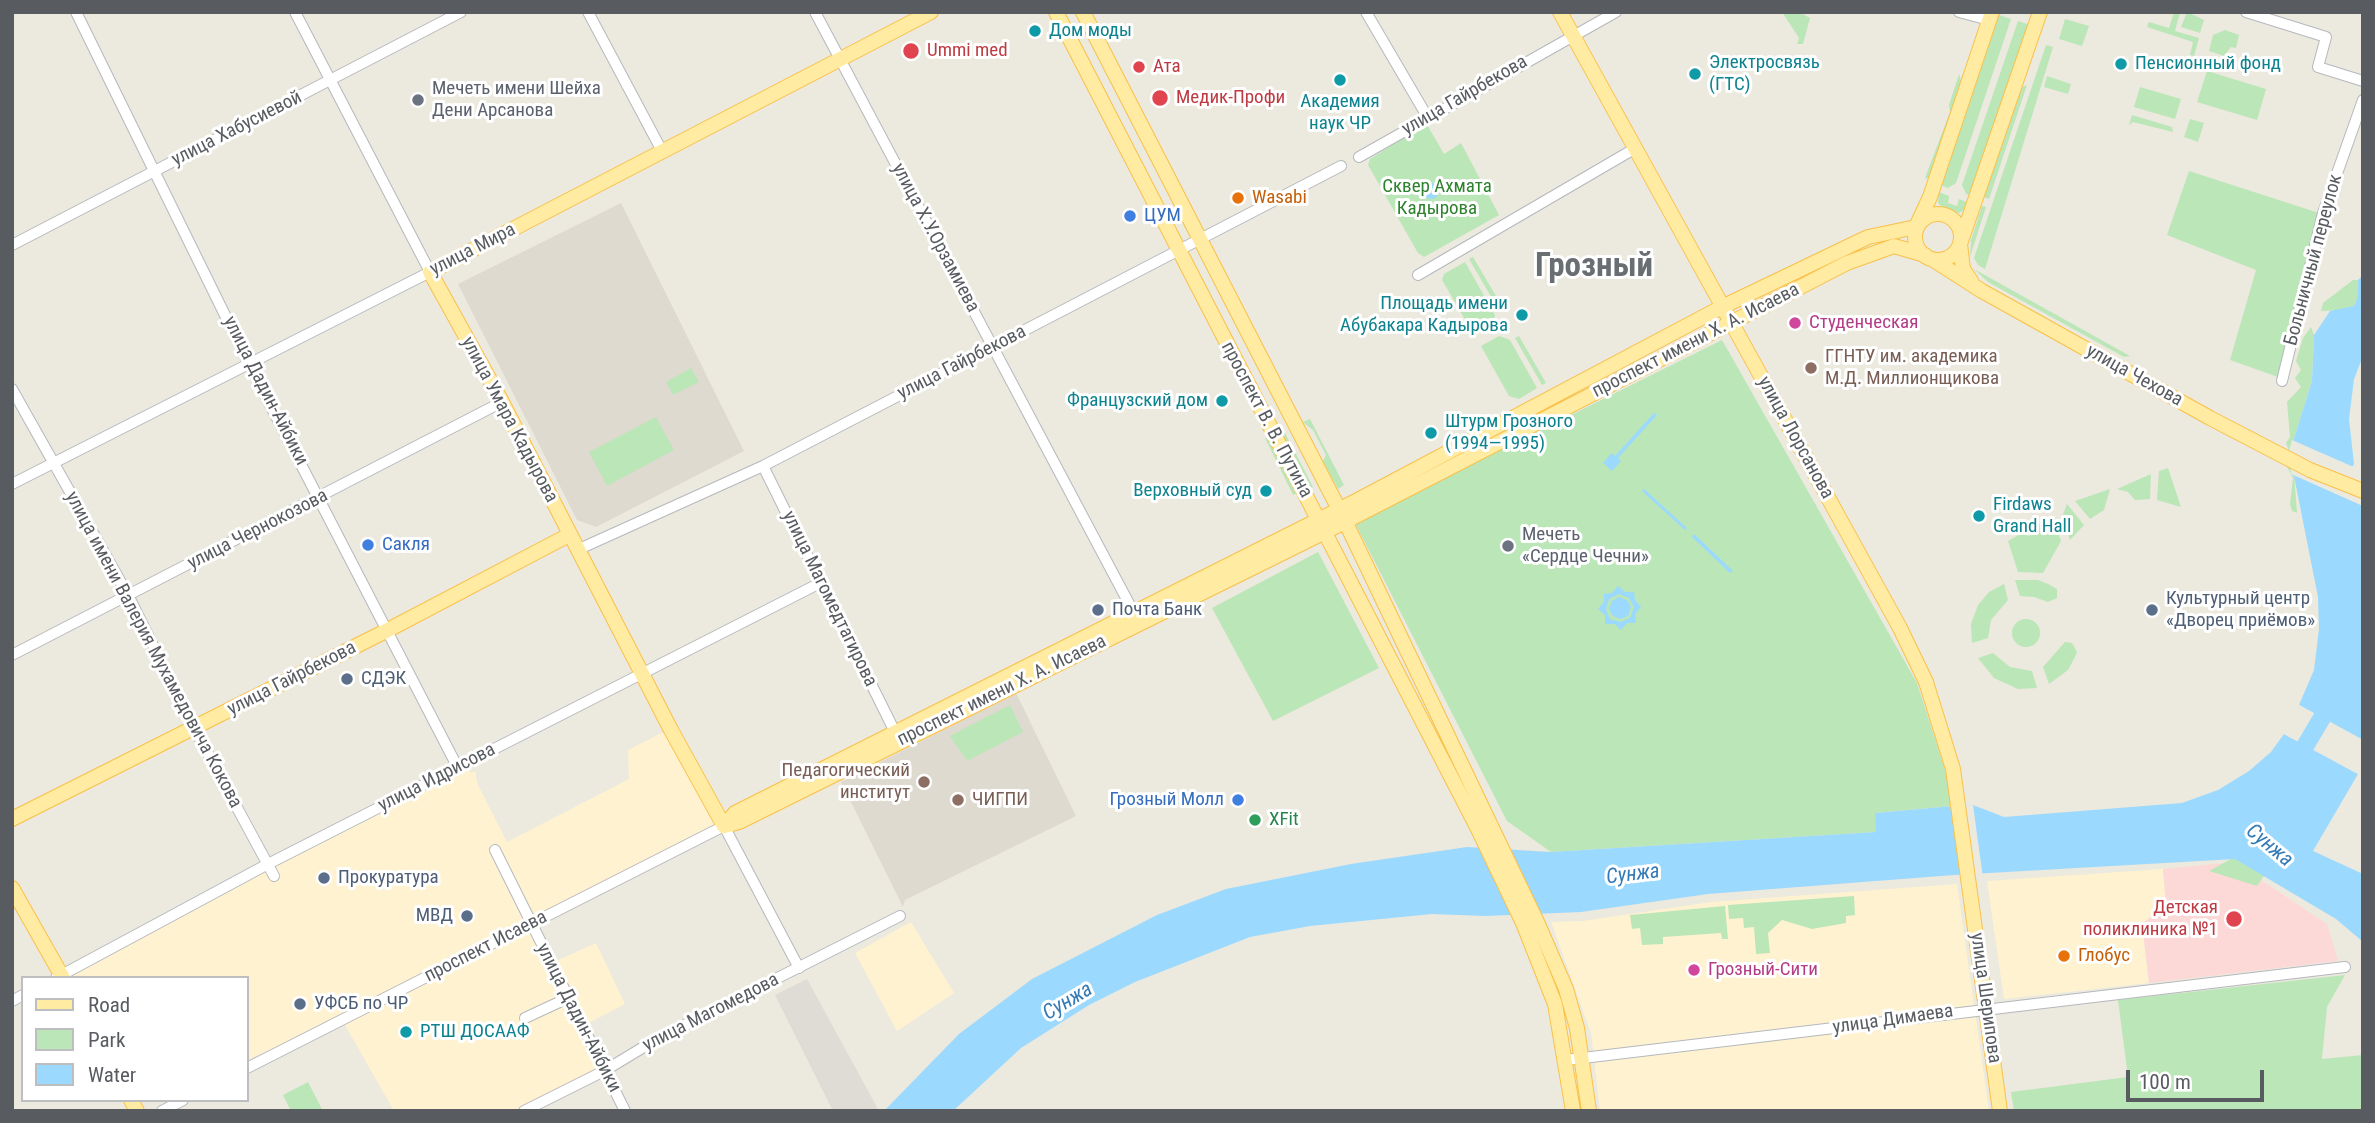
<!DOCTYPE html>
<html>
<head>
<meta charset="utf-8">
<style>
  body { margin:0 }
  #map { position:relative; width:2375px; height:1123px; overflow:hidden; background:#ece9de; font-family:"Roboto Condensed",sans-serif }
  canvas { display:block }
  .frame { position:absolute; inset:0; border:14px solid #585c61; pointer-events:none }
  .legend { position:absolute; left:21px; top:976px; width:228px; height:126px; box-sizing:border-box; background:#fff; border:2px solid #bcbec0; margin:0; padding:9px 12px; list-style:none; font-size:21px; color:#585c61 }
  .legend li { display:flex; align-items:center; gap:14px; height:35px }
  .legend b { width:35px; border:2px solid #bcbec0 }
  .scale { position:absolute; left:2126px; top:1070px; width:138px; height:32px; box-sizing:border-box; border:4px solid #585c61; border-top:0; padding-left:9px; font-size:21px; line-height:24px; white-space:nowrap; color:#585c61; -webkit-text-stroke:5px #fff; paint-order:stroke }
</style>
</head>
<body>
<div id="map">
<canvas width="2375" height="1123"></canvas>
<div class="frame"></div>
<ul class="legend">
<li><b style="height:9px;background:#ffeba1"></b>Road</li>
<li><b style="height:19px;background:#bbe6b8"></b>Park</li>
<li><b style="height:19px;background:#9cd9ff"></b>Water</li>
</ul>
<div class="scale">100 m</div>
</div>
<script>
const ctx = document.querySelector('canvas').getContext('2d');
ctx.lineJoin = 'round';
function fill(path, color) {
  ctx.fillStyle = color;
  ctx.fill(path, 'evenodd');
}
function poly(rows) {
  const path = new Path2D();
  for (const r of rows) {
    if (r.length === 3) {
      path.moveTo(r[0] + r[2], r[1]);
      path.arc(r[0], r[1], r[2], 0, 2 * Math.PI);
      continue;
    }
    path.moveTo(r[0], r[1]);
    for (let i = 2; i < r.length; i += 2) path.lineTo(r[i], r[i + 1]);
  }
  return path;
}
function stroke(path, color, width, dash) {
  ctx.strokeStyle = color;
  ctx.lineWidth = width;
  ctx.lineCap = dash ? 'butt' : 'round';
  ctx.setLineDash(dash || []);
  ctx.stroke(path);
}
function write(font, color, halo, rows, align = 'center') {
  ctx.font = font + ' "Roboto Condensed",sans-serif';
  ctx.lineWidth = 6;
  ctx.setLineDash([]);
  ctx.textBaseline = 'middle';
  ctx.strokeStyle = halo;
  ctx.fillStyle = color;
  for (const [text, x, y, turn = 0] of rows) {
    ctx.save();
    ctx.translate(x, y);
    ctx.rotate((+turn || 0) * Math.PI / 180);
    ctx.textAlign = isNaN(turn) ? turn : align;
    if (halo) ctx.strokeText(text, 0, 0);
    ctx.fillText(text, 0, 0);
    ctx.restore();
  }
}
fill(poly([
  [669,729,720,834,536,927,554,962,596,943,625,1004,585,1025,607,1069,517,1111,394,1111,341,1018,247,1060,247,978,55,978,465,762,471,773,475,771,478,785,507,842,629,779,628,750],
  [2163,869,2166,904,2142,924,2149,983,2004,999,1987,881],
  [1957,884,1989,1111,1600,1111,1591,1033,1551,922,1583,921,1711,902],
  [911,922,954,993,897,1031,855,953]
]), '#fff2d1');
fill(poly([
  [807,979,879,1111,833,1111,775,995]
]), '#dfdcd6');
fill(poly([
  [621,203,744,451,596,527,577,520,458,284],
  [1016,693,1076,816,905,900,903,907,841,782]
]), '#dedacf');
fill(poly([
  [2234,862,2327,924,2338,961,2149,983,2142,924,2166,904,2163,869]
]), '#fcd9d7');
fill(poly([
  [1782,12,1799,12,1810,18,1803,44,1797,44,1799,38],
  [2174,12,2180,13,2175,31,2199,38,2194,56,2190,55,2193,42,2147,27,2149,22,2169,28],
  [2187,12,2204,20,2200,33,2181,27],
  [1999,15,2011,19,1956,183,1948,188,1941,185],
  [2065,19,2089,26,2082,46,2059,39],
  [2018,21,2030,25,1972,196,1966,194,1962,185],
  [2225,30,2239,35,2236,48,2231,47,2224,56,2209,51,2213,35],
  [2046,45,2053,47,1985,269,1978,265,1974,258],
  [2207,71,2266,89,2257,120,2197,102],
  [1959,74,1961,81,1929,179,1925,178,1950,112,1949,105],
  [2047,76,2071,84,2068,94,2044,87],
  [2027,85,1989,199,1984,197,2022,87],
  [2140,87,2181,99,2175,119,2134,107],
  [2132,115,2172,127,2173,132,2133,122,2129,125],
  [2190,119,2204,123,2198,142,2184,137],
  [1426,123,1444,154,1461,143,1499,215,1424,257,1418,253,1368,165,1370,159],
  [2189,171,2319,213,2278,377,2230,360,2256,270,2167,235],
  [1939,192,1949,196,1948,203,1957,206,1959,199,1969,203,1967,208,1959,213,1946,211,1938,203],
  [1982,206,1986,207,1970,257,1971,240],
  [1473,257,1503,308,1499,310,1469,259],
  [1465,262,1495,315,1493,324,1474,335,1442,280,1444,274],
  [1974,269,2130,356,2124,357,1988,282],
  [2353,280,2358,280,2357,299,2354,306,2346,310,2321,311,2323,303],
  [2311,327,2314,335,2312,381,2292,445,2297,513,2292,511,2290,504,2293,478,2285,463,2289,451,2286,443,2290,437,2287,402,2301,387,2295,378,2301,370,2296,361,2303,338],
  [1499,336,1510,340,1537,388,1519,399,1509,396,1481,346],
  [1519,336,1546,383,1542,385,1515,338],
  [1722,340,1917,683,1948,779,1953,806,1875,813,1877,832,1551,852,1507,821,1356,525,1404,498],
  [691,368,699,382,673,395,666,382],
  [656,417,674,450,607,486,589,452],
  [1310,419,1344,485,1338,489,1323,461,1326,455,1313,430,1303,422],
  [1284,431,1313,487,1309,489,1280,432],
  [1265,438,1269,438,1298,492,1293,495],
  [2168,468,2181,507,2157,500,2159,471],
  [2151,474,2150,499,2135,500,2128,492,2117,489],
  [2110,489,2104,510,2090,519,2075,501],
  [2067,504,2084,525,2070,540,2062,517],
  [2052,516,2061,541,2043,573,2018,572,2008,541,2025,531,2028,536,2036,533,2034,527],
  [1318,552,1379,668,1273,721,1212,608],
  [2015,580,2038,580,2048,584,2057,589,2057,598,2048,602,2034,597,2020,596],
  [2004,584,2008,600,1991,620,1988,638,1972,643,1971,624,1978,605,1989,592],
  [2026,633,14],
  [2065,642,2072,643,2077,652,2075,657,2068,670,2049,684,2043,667],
  [1993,653,2010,667,2032,671,2037,688,2018,689,1994,678,1978,658],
  [1010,705,1023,732,967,761,950,736],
  [2287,842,2257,886,2209,871,2238,855],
  [1854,896,1855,915,1846,916,1846,923,1812,929,1782,920,1768,933,1770,953,1756,954,1754,927,1744,928,1743,918,1729,919,1728,905],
  [1725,906,1728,939,1722,939,1721,933,1663,937,1663,944,1642,945,1640,928,1632,929,1630,915],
  [2345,975,2327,1007,2322,1059,2363,1055,2363,1111,2014,1111,2011,1092,2128,1077,2118,1000],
  [308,1082,323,1111,291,1111,283,1095]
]), '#bbe6b8');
fill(poly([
  [1431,191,8],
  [2363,275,2363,356,2354,379,2349,419,2354,464,2348,473,2358,503,2363,506,2363,740,2299,705,2314,670,2319,629,2318,597,2294,476,2292,445,2312,381,2314,335,2330,311,2354,306,2357,299,2358,280],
  [1654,413,1657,415,1618,458,1621,461,1612,471,1603,463,1612,453,1615,456],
  [1644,489,1687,528,1685,530,1642,491],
  [1694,534,1733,571,1730,573,1692,537],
  [1618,586,1625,592,1634,592,1635,600,1641,607,1635,614,1636,623,1627,623,1621,630,1615,624,1605,624,1605,615,1598,609,1604,602,1604,594,1612,593],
  [1619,594,1629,598,1634,607,1630,618,1620,622,1610,619,1606,609,1609,599],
  [1619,597,1627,600,1631,607,1628,616,1620,619,1613,616,1609,609,1612,601],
  [2284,734,2358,774,2313,851,2363,874,2363,947,2362,941,2336,919,2235,859,1954,875,1708,894,1581,912,1485,916,1432,914,1310,926,1250,937,1135,982,1089,1005,1021,1048,953,1111,884,1111,959,1034,1032,979,1157,915,1226,889,1351,864,1467,847,1551,852,1876,832,1875,813,1953,806,1973,805,2004,817,2182,803,2218,790,2249,771,2271,752]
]), '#9cd9ff');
fill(poly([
  [2292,440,2356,468,2352,474,2353,485,2363,506,2291,474,2289,451],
  [2299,705,2363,740,2363,743,2298,708],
  [2285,731,2360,771,2358,774,2284,734],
  [1973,805,1983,878,1962,878,1953,806]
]), '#ece9de');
stroke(poly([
  [2294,765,2333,699]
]), '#9cd9ff', 18);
const minor = poly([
  [76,12,249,364,458,768],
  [588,12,662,151],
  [815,12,1133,611],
  [1366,12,1428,118],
  [1959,12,1989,20],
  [2246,12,2326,37,2318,67,2363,81],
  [1359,157,1616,12],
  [12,245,461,12],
  [1418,275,1634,149],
  [2282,381,2323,213,2363,100],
  [12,389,128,595,194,728,274,876],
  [763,466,895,732],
  [12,484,430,272,295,12],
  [577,550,763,466,1341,166],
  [12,655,502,402],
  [495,850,625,1111],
  [56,978,268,864,820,583],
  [12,1001,23,995],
  [525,1018,568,998],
  [1566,1060,2345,967],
  [247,1068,724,826,799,968],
  [162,1111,183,1100],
  [524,1111,604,1071,657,1039,900,916]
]);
const major = poly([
  [1056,12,1477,827,1523,923,1555,1004,1573,1111],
  [1083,12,1345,521,1538,924,1566,989,1577,1028,1589,1111],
  [1560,12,1900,628,1926,682,1953,769,2000,1111],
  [1938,237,23],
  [1932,259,1982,291,2210,418,2310,470,2363,491],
  [1971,281,1963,269,1960,244,2040,12],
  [12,819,386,631,569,535],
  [724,826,735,813,1356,501,1722,307,1868,237,1916,227,1930,197,1992,12],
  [724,826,739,822,1325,532,1847,263,1894,246,1925,255],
  [724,826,671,730,502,402,430,272,931,12],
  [12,888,63,978],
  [131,1100,137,1111]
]);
stroke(minor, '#b5b8bd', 12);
stroke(major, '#fac04a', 16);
stroke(minor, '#fff', 10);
stroke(major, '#ffeba1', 14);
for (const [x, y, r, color] of [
  [1035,31,7,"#0f9aa8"],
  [911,51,9,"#e0444e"],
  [2121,64,7,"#0f9aa8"],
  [1139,67,7,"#e0444e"],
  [1695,74,7,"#0f9aa8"],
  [1340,80,7,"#0f9aa8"],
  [1160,98,9,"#e0444e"],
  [418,100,7,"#6b7280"],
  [1238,198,7,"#e8710a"],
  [1130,216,7,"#3f7fe0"],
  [1522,315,7,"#0f9aa8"],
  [1795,323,7,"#d1479c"],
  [1811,368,7,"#8d6e63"],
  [1222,401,7,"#0f9aa8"],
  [1431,433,7,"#0f9aa8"],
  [1266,491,7,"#0f9aa8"],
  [1979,516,7,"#0f9aa8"],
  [368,545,7,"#3f7fe0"],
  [1508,546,7,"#6b7280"],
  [1098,610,7,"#5c6f8a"],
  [2152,610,7,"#5c6f8a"],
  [347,679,7,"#5c6f8a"],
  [924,782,7,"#8d6e63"],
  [958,800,7,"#8d6e63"],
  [1238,800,7,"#3f7fe0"],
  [1255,820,7,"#2e9e5b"],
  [324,878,7,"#5c6f8a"],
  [467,916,7,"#5c6f8a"],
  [2234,919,9,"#e0444e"],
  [2064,956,7,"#e8710a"],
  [1694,970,7,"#d1479c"],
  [300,1004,7,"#5c6f8a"],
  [406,1032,7,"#0f9aa8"]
]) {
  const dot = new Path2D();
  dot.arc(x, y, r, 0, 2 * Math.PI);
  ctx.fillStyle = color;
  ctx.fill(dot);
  stroke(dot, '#fff', 2.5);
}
write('19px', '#0d838f', '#fff', [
  ["Дом моды",1049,31],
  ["Электросвязь",1709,63],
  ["(ГТС)",1709,85],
  ["Пенсионный фонд",2135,64],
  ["Академия",1340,102,"center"],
  ["наук ЧР",1340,124,"center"],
  ["Площадь имени",1508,304,"right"],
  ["Абубакара Кадырова",1508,326,"right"],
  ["Французский дом",1208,401,"right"],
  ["Штурм Грозного",1445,422],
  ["(1994—1995)",1445,444],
  ["Верховный суд",1252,491,"right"],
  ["Firdaws",1993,505],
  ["Grand Hall",1993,527],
  ["РТШ ДОСААФ",420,1032]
], 'left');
write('19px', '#be3a42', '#fff', [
  ["Ummi med",927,51],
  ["Ата",1153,67],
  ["Медик-Профи",1176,98],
  ["Детская",2218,908,"right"],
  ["поликлиника №1",2218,930,"right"]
], 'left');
write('19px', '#5b616d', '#fff', [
  ["Мечеть имени Шейха",432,89],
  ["Дени Арсанова",432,111],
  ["Мечеть",1522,535],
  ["«Сердце Чечни»",1522,557]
], 'left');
write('19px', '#585c61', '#fff', [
  ["улица Гайрбекова",1465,96,-30],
  ["улица Хабусиевой",237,129,-27],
  ["улица Х.У.Орзамиева",935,238,62],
  ["улица Мира",473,250,-27],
  ["Больничный переулок",2314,260,-75],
  ["проспект имени Х. А. Исаева",1696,341,-27],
  ["улица Гайрбекова",962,363,-27],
  ["улица Чехова",2134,376,29],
  ["улица Дадин-Айбики",265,391,63],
  ["улица Умара Кадырова",509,420,62],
  ["проспект В. В. Путина",1266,420,62],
  ["улица Лорсанова",1795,438,61],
  ["улица Чернокозова",258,530,-27],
  ["улица Магомедтагирова",829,599,64],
  ["улица имени Валерия Мухамедовича Кокова",153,650,62],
  ["улица Гайрбекова",292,679,-27],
  ["проспект имени Х. А. Исаева",1002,691,-26],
  ["улица Идрисова",437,778,-27],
  ["проспект Исаева",486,947,-27],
  ["улица Шерипова",1985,998,82],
  ["улица Магомедова",711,1013,-27],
  ["улица Дадин-Айбики",578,1018,63],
  ["улица Димаева",1893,1020,-8]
]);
write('19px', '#2e822e', '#fff', [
  ["Сквер Ахмата",1437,187],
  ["Кадырова",1437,209]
]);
write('19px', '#c56008', '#fff', [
  ["Wasabi",1252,198],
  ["Глобус",2078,956]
], 'left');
write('19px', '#366cbe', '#fff', [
  ["ЦУМ",1144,216],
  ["Сакля",382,545],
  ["Грозный Молл",1224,800,"right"]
], 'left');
write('19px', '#b23c85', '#fff', [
  ["Студенческая",1809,323],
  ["Грозный-Сити",1708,970]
], 'left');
write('19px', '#785e54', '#fff', [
  ["ГГНТУ им. академика",1825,357],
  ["М.Д. Миллионщикова",1825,379],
  ["Педагогический",910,771,"right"],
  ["институт",910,793,"right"],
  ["ЧИГПИ",972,800]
], 'left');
write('19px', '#4e5e75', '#fff', [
  ["Культурный центр",2166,599],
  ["«Дворец приёмов»",2166,621],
  ["Почта Банк",1112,610],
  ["СДЭК",361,679],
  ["Прокуратура",338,878],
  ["МВД",453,916,"right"],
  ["УФСБ по ЧР",314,1004]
], 'left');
write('19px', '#27864d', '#fff', [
  ["XFit",1269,820]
], 'left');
write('italic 21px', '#347ab7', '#fff', [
  ["Сунжа",2269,846,40],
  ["Сунжа",1633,875,-7],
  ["Сунжа",1068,1002,-31]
]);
write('bold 33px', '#696e73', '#fff', [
  ["Грозный",1594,268]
]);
</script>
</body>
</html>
